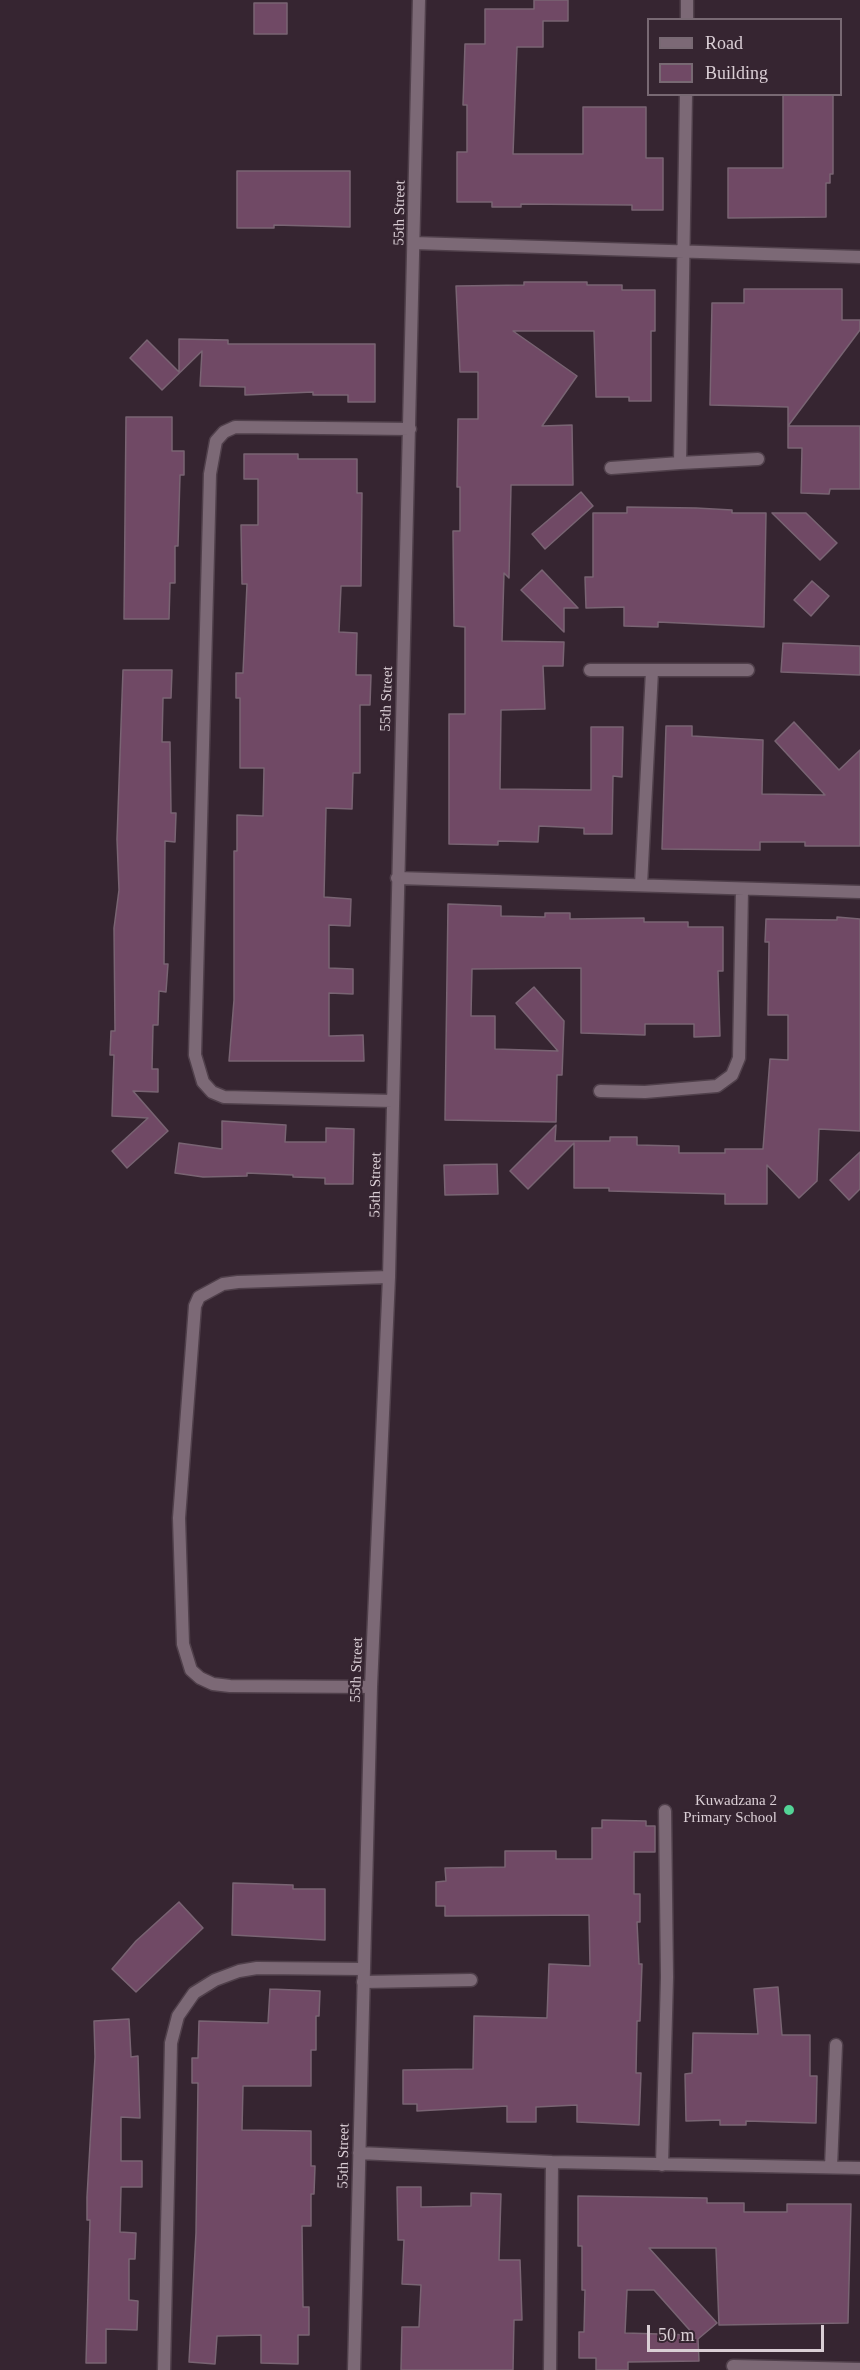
<!DOCTYPE html>
<html>
<head>
<meta charset="utf-8">
<style>
  body { margin:0 }
  #map { position:relative; width:860px; height:2370px; overflow:hidden; background:#362531; font-family:"Times New Roman",serif }
  canvas { display:block }
  .legend { position:absolute; left:647px; top:18px; width:195px; height:78px; box-sizing:border-box; background:#362531; border:2px solid #786973; margin:0; padding:8px 10px; list-style:none; font-size:18px; color:#daced5 }
  .legend li { display:flex; align-items:center; gap:12px; height:30px }
  .legend b { width:30px; border:2px solid #786973 }
  .scale { position:absolute; left:647px; top:2325px; width:177px; height:27px; box-sizing:border-box; border:3px solid #daced5; border-top:0; padding-left:8px; font-size:18px; line-height:21px; white-space:nowrap; color:#daced5; -webkit-text-stroke:4px #362531; paint-order:stroke }
</style>
</head>
<body>
<div id="map">
<canvas width="860" height="2370"></canvas>
<ul class="legend">
<li><b style="height:8px;background:#7c6976"></b>Road</li>
<li><b style="height:16px;background:#704965"></b>Building</li>
</ul>
<div class="scale">50 m</div>
</div>
<script>
const ctx = document.querySelector('canvas').getContext('2d');
ctx.lineJoin = 'round';
function fill(path, color) {
  ctx.fillStyle = color;
  ctx.fill(path, 'evenodd');
}
function poly(rows) {
  const path = new Path2D();
  for (const r of rows) {
    path.moveTo(r[0], r[1]);
    for (let i = 2; i < r.length; i += 2) path.lineTo(r[i], r[i + 1]);
  }
  return path;
}
function stroke(path, color, width, dash) {
  ctx.strokeStyle = color;
  ctx.lineWidth = width;
  ctx.lineCap = dash ? 'butt' : 'round';
  ctx.setLineDash(dash || []);
  ctx.stroke(path);
}
function write(font, color, halo, rows, align = 'center') {
  ctx.font = font + ' "Times New Roman",serif';
  ctx.lineWidth = 4.5;
  ctx.setLineDash([]);
  ctx.textBaseline = 'middle';
  ctx.strokeStyle = halo;
  ctx.fillStyle = color;
  for (const [text, x, y, turn = 0] of rows) {
    ctx.save();
    ctx.translate(x, y);
    ctx.rotate((+turn || 0) * Math.PI / 180);
    ctx.textAlign = isNaN(turn) ? turn : align;
    if (halo) ctx.strokeText(text, 0, 0);
    ctx.fillText(text, 0, 0);
    ctx.restore();
  }
}
const building = poly([
  [534,0,568,0,568,21,543,21,543,47,517,47,513,154,583,154,583,107,646,107,646,158,663,158,663,210,632,210,632,205,521,204,521,207,492,207,492,202,457,202,457,152,467,152,467,105,463,105,465,44,485,44,485,9,534,9,534,0],
  [254,3,287,3,287,34,254,34,254,3],
  [783,94,833,94,833,174,830,174,830,183,826,183,826,217,728,218,728,168,783,168,783,94],
  [237,171,350,171,350,227,274,225,274,228,237,228,237,171],
  [524,282,587,282,587,285,622,285,622,290,655,290,655,331,651,331,651,401,629,401,629,397,596,397,594,331,513,331,577,376,542,426,572,425,573,485,511,485,509,578,504,573,502,641,564,642,563,666,543,666,545,709,501,710,500,789,591,790,591,727,623,727,622,777,613,776,612,834,584,834,584,828,539,826,538,842,498,841,498,845,449,844,449,714,465,714,465,627,454,626,453,531,460,531,460,487,457,487,458,419,478,419,478,372,460,372,456,286,524,285,524,282],
  [744,289,842,289,842,320,860,320,860,330,788,426,788,407,710,405,712,303,744,303,744,289],
  [179,339,228,340,228,344,375,344,375,402,348,402,348,395,313,395,313,392,245,395,245,387,200,386,202,351,162,390,130,358,147,340,179,372,179,339],
  [126,417,172,417,172,451,184,451,184,475,180,475,178,546,175,546,175,583,170,583,169,619,124,619,126,417],
  [788,426,860,426,860,489,830,489,829,494,801,493,802,448,788,448,788,426],
  [244,454,298,454,298,459,357,459,357,493,362,493,361,586,341,586,339,632,357,633,356,675,371,675,370,705,360,705,360,773,353,773,352,809,326,808,324,897,351,899,350,926,329,925,329,968,353,969,353,994,329,993,329,1036,363,1035,364,1061,229,1061,234,1000,234,851,237,851,237,815,263,816,264,768,240,768,240,698,236,698,236,673,243,673,247,584,242,584,241,525,258,525,258,479,244,479,244,454],
  [581,492,593,506,545,549,532,534,581,492],
  [627,507,696,508,732,510,732,513,766,513,764,627,658,622,658,627,624,626,624,607,586,608,585,577,593,577,593,513,627,513,627,507],
  [772,513,806,513,837,543,820,560,772,513],
  [542,570,578,608,564,608,564,632,521,590,542,570],
  [812,581,829,596,811,616,794,600,812,581],
  [783,643,860,646,860,675,781,672,783,643],
  [123,670,172,670,171,698,163,698,162,742,170,742,171,813,176,813,175,842,165,841,164,964,168,964,166,992,159,991,158,1025,153,1025,152,1069,158,1069,158,1092,133,1091,168,1131,127,1168,112,1151,148,1118,112,1116,114,1055,110,1055,111,1031,115,1031,114,928,119,890,117,839,123,670],
  [794,722,839,770,860,750,860,846,805,846,805,842,760,842,760,850,662,849,666,726,692,726,692,736,763,740,762,794,825,795,775,741,794,722],
  [448,904,501,906,501,916,545,917,545,913,570,913,570,919,644,918,644,922,688,922,688,927,723,927,723,971,718,971,720,1036,694,1037,694,1024,645,1024,645,1035,581,1033,581,968,472,969,471,1016,495,1016,495,1049,558,1051,516,1003,534,987,564,1021,562,1075,557,1075,556,1122,445,1120,448,904],
  [837,917,860,919,860,1131,819,1129,817,1181,799,1198,767,1165,767,1204,725,1204,725,1194,609,1191,609,1188,574,1188,574,1143,528,1189,510,1171,556,1125,555,1141,610,1141,610,1137,637,1137,637,1145,679,1146,679,1153,725,1153,725,1149,763,1149,770,1059,788,1060,788,1015,768,1015,769,942,765,942,766,919,837,920,837,917],
  [222,1121,286,1125,285,1142,326,1142,326,1128,354,1129,353,1184,325,1184,325,1178,293,1177,293,1175,247,1173,247,1176,203,1177,175,1173,179,1143,222,1149,222,1121],
  [860,1152,860,1189,849,1200,830,1180,860,1152],
  [497,1164,498,1194,445,1195,444,1165,497,1164],
  [602,1820,646,1821,646,1826,655,1826,655,1852,634,1852,634,1894,640,1894,640,1922,637,1922,639,1964,642,1964,640,2021,637,2021,636,2073,641,2073,639,2125,577,2122,577,2105,536,2107,536,2122,507,2122,507,2106,417,2111,417,2104,403,2104,403,2070,473,2069,474,2016,547,2018,549,1964,590,1966,589,1915,445,1916,445,1906,436,1906,436,1882,446,1881,445,1868,505,1867,505,1851,556,1851,556,1859,592,1859,592,1828,602,1828,602,1820],
  [233,1883,293,1885,293,1889,325,1889,325,1940,232,1935,233,1883],
  [179,1902,203,1928,136,1992,112,1969,136,1941,179,1902],
  [778,1987,782,2035,810,2035,810,2076,817,2076,816,2123,746,2121,746,2125,720,2125,720,2120,686,2121,685,2074,692,2073,693,2033,758,2034,754,1989,778,1987],
  [270,1989,320,1991,319,2016,316,2016,316,2050,311,2050,311,2086,243,2086,242,2130,311,2131,311,2166,315,2166,314,2194,311,2194,311,2226,302,2226,303,2307,309,2307,309,2335,298,2335,298,2364,261,2363,261,2335,217,2336,215,2364,189,2362,196,2233,198,2083,192,2083,192,2058,198,2058,199,2021,268,2023,270,1989],
  [129,2019,131,2057,138,2056,140,2118,121,2117,121,2161,142,2161,142,2187,121,2187,120,2232,136,2233,135,2259,129,2259,129,2300,138,2301,137,2330,106,2329,106,2363,86,2363,90,2220,87,2220,87,2197,95,2057,94,2021,129,2019],
  [397,2187,421,2187,421,2207,471,2206,471,2193,501,2194,499,2260,520,2260,522,2320,514,2320,513,2370,401,2370,402,2327,419,2327,421,2285,402,2284,404,2240,398,2240,397,2187],
  [578,2196,707,2198,707,2203,744,2203,744,2212,787,2212,787,2204,851,2204,848,2323,719,2325,716,2248,649,2248,717,2323,698,2339,699,2361,628,2362,628,2370,596,2370,596,2358,579,2358,579,2332,584,2332,585,2290,582,2290,582,2246,578,2246,578,2196],
  [627,2290,654,2290,694,2335,625,2333,627,2290]
]);
fill(building, '#704965');
stroke(building, '#796473', 1.5);
const service = poly([
  [363,1982,471,1980]
]);
const minor = poly([
  [687,20,687,0],
  [686,94,680,463,758,459],
  [414,243,860,257],
  [611,468,680,463],
  [590,670,748,670],
  [397,878,860,892],
  [641,885,652,671],
  [600,1091,645,1092,717,1086,732,1075,739,1058,742,889],
  [393,1101,224,1097,212,1092,203,1082,195,1055,210,474,216,441,224,432,235,427,410,429],
  [371,1687,230,1686,213,1684,200,1678,191,1670,183,1644,179,1518,195,1306,199,1297,223,1284,238,1282,389,1277],
  [359,2153,552,2162,860,2168],
  [662,2165,667,1977,665,1811],
  [831,2167,836,2045],
  [733,2366,860,2369],
  [164,2370,171,2043,178,2016,194,1993,215,1980,239,1971,257,1968,363,1969],
  [354,2370,371,1687,389,1277,419,0],
  [550,2370,552,2162]
]);
stroke(service, '#50404b', 15);
stroke(minor, '#50404b', 15);
stroke(service, '#7c6976', 12);
stroke(minor, '#7c6976', 12);
for (const [x, y, r, color] of [
  [789,1810,6,"#53d396"]
]) {
  const dot = new Path2D();
  dot.arc(x, y, r, 0, 2 * Math.PI);
  ctx.fillStyle = color;
  ctx.fill(dot);
  stroke(dot, '#362531', 2);
}
write('15px', '#daced5', '#362531', [
  ["55th Street",400,213,-89],
  ["55th Street",387,699,-88],
  ["55th Street",376,1185,-89],
  ["55th Street",357,1670,-88],
  ["55th Street",344,2156,-89]
]);
write('15px', '#daced5', '#362531', [
  ["Kuwadzana 2",777,1801],
  ["Primary School",777,1818]
], 'right');
</script>
</body>
</html>
